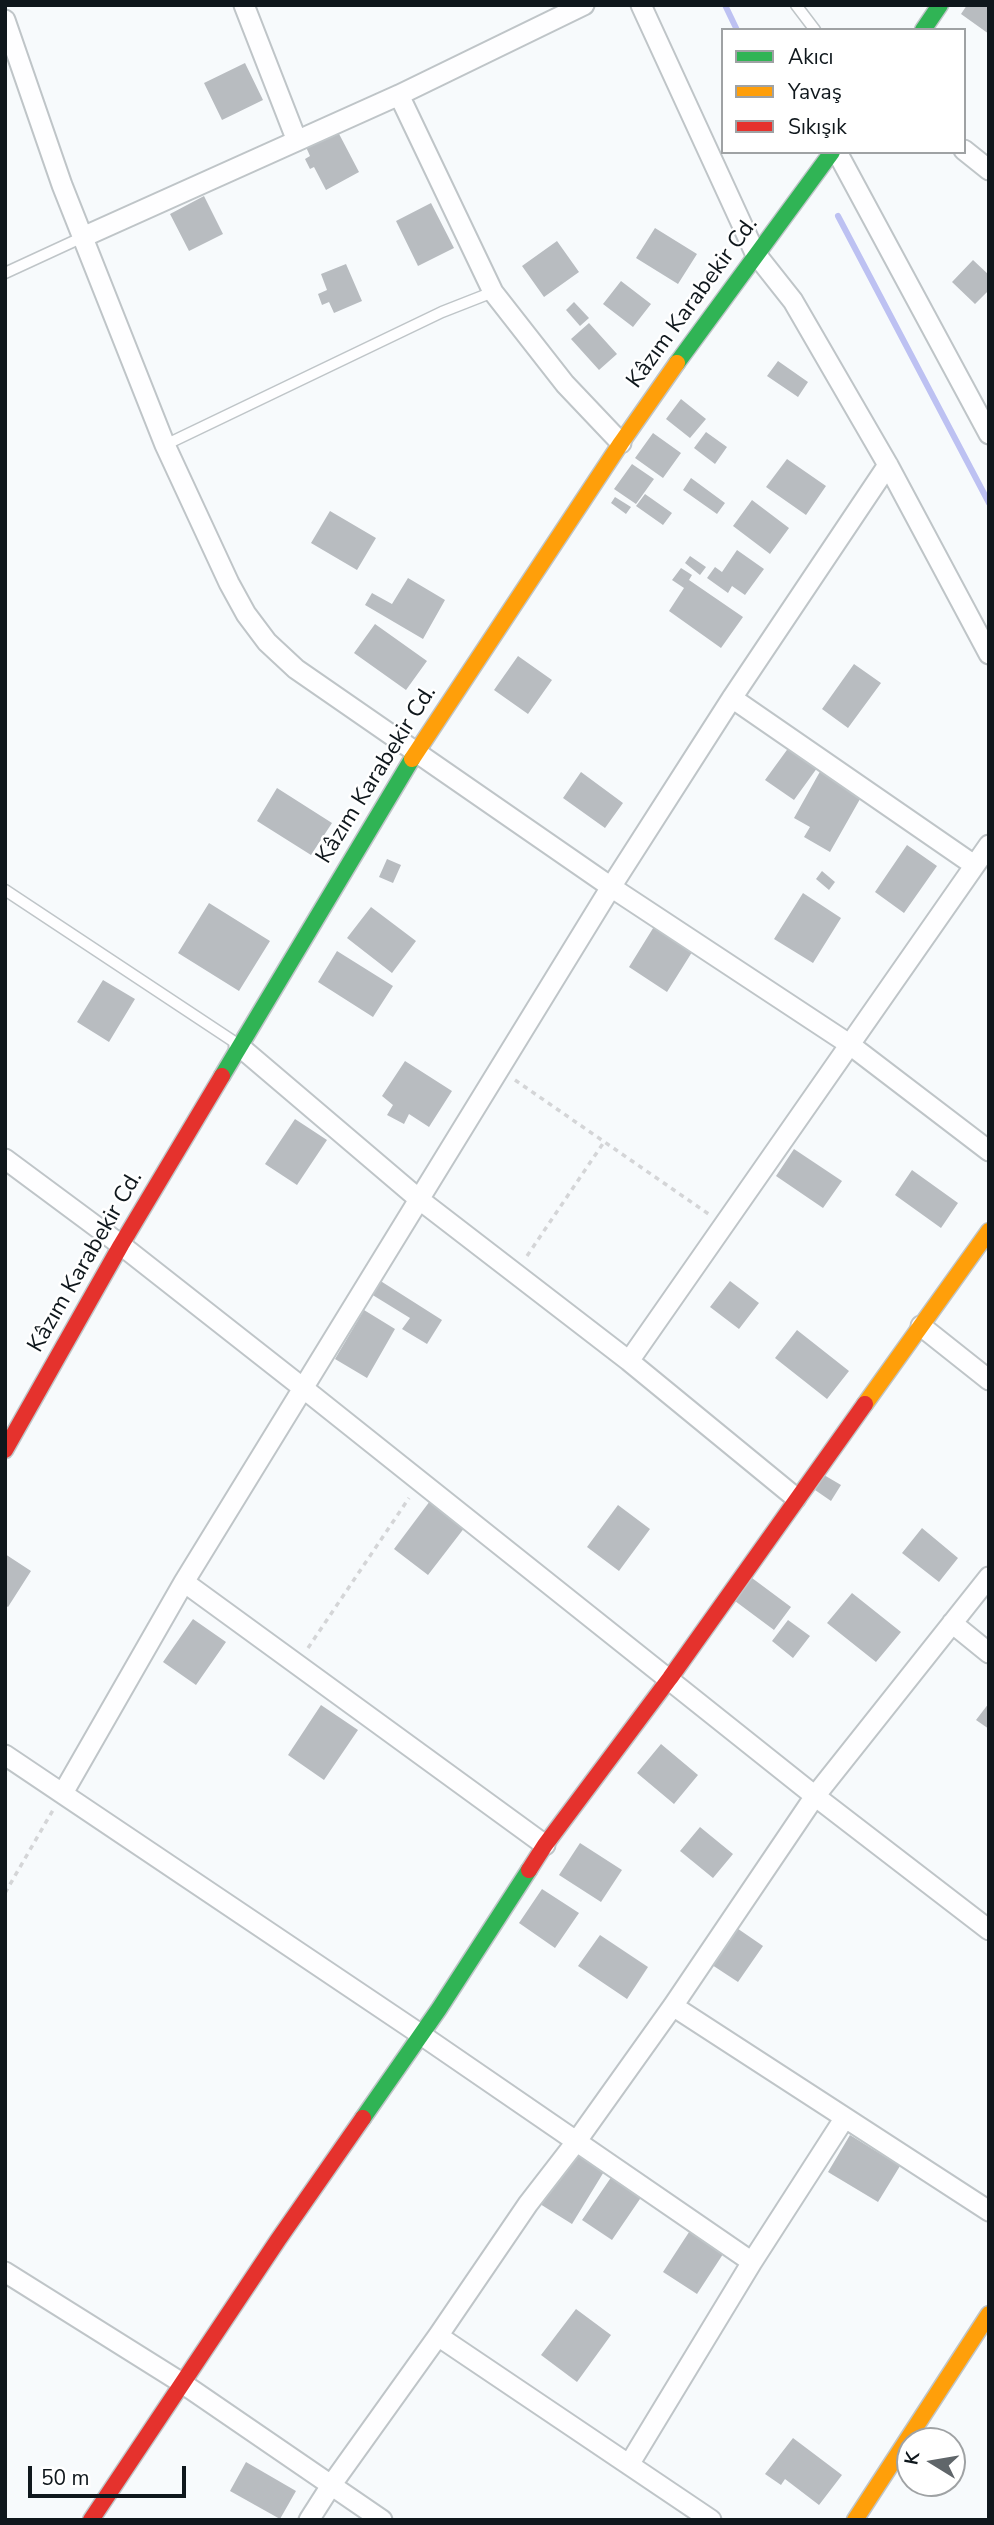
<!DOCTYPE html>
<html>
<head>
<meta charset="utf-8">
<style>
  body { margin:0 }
  #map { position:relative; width:994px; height:2525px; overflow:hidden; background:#f7fafc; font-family:"Nunito Sans",sans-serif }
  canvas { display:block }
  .frame { position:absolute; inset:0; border:7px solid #0f171c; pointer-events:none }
  .legend { position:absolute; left:721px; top:28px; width:245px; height:126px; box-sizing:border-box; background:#fff; border:2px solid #9fa2a4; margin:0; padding:9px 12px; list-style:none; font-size:21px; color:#0f171c }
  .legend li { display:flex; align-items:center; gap:14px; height:35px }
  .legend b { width:35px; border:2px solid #9fa2a4 }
  .north { position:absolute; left:896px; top:2427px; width:70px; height:70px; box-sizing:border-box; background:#fff; border:2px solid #9fa2a4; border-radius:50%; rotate:281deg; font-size:19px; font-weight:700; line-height:28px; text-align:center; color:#0f171c }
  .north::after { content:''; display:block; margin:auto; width:24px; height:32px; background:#60666a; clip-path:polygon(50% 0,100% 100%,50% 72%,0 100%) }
  .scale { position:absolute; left:28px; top:2466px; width:158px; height:32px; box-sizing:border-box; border:4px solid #0f171c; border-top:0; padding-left:9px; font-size:21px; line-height:24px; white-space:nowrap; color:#0f171c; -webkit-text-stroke:5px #fff; paint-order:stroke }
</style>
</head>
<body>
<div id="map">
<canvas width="994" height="2525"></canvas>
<div class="frame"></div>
<ul class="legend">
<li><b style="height:9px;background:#30b455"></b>Akıcı</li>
<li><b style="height:9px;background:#ff9f0a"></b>Yavaş</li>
<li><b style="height:9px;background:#e5322d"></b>Sıkışık</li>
</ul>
<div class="north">K</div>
<div class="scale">50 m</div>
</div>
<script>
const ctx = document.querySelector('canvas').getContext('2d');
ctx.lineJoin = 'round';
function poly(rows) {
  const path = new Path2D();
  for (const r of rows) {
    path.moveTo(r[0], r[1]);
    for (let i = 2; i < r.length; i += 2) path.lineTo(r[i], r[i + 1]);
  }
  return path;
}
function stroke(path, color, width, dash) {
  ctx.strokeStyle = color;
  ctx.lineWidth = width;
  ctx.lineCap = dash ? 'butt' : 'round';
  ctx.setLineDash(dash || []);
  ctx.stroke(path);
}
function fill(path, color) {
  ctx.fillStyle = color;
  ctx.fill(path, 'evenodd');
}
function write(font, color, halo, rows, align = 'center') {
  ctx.font = font + ' "Nunito Sans",sans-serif';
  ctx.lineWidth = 5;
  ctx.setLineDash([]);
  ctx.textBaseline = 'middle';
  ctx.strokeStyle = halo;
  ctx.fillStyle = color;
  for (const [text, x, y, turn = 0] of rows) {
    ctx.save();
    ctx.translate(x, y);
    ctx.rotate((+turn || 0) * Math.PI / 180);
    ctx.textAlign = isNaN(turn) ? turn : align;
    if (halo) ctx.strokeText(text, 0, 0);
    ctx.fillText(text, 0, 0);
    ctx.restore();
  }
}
stroke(poly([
  [725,5,737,30],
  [838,216,989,503]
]), '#bdc1f2', 6);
fill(poly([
  [967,5,989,5,989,34,961,14],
  [245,63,263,100,222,120,204,83],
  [337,130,359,172,326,190,314,167,310,169,305,159,310,156,306,147],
  [204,196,223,234,189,251,170,214],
  [431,203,454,248,418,266,396,221],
  [655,228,697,254,678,284,636,258],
  [557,241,579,272,544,297,522,266],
  [973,260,989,275,989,290,975,304,952,282],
  [346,264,362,301,334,313,329,302,322,305,318,294,327,290,321,274],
  [621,281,651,304,633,327,603,304],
  [574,302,589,318,580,326,566,310],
  [589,323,617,354,599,370,571,339],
  [778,361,808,382,798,397,767,376],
  [681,399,706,419,690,438,666,419],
  [706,432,727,447,715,464,694,448],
  [653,433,681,453,663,478,635,458],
  [787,459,826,486,806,515,766,487],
  [632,464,654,479,636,504,614,489],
  [691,478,725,503,717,514,683,490],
  [645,494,672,513,663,525,636,506],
  [615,497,631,507,626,514,611,503],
  [752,500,789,528,770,554,733,526],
  [330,511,376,538,357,570,311,543],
  [737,550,764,569,745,595,732,586,728,593,707,578,715,567,722,572],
  [690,556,706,567,700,575,685,563],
  [681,568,692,575,689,580,743,617,721,648,669,611,684,588,672,580],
  [408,578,445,600,423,639,365,605,372,593,392,604],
  [375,624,427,661,406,690,354,653],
  [518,656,552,680,528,714,494,690],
  [854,664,881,683,848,728,822,709],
  [792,743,820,764,794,800,765,780],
  [822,768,864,792,830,852,804,837,810,827,794,818],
  [581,772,623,803,605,828,563,798],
  [277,788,332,823,311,855,257,821],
  [907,845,937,866,904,913,875,892],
  [387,859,401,865,393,883,379,877],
  [822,871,835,882,829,890,816,879],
  [803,893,841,918,813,963,774,939],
  [209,903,270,941,239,991,178,953],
  [371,907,416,941,392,973,347,938],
  [655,925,694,949,667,992,629,967],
  [337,951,393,986,373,1017,318,982],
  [103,980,135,999,109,1042,77,1022],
  [405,1061,452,1091,429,1127,409,1114,404,1124,387,1115,393,1105,382,1096],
  [295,1119,327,1140,297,1185,265,1164],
  [794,1149,842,1181,823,1208,776,1176],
  [912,1170,958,1203,941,1228,895,1195],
  [379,1280,442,1320,427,1344,402,1329,410,1318,371,1294],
  [730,1281,759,1303,739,1329,710,1307],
  [364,1310,395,1329,367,1378,335,1359],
  [797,1330,849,1371,827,1399,775,1358],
  [824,1475,841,1485,831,1501,815,1490],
  [430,1501,465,1527,428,1575,394,1549],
  [618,1505,650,1529,619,1571,587,1547],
  [922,1528,958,1558,939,1582,902,1553],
  [5,1554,31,1571,8,1607,5,1605],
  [752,1578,791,1607,774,1630,735,1601],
  [852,1593,901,1632,876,1662,827,1623],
  [193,1619,226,1642,196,1685,163,1662],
  [788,1620,810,1636,793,1658,772,1641],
  [989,1703,989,1729,976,1720],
  [321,1705,358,1730,324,1780,288,1755],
  [661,1744,698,1775,674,1804,637,1773],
  [700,1827,733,1854,713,1878,680,1851],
  [580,1843,622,1870,601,1902,559,1875],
  [542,1889,579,1913,555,1948,519,1923],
  [731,1924,763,1946,738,1982,706,1961],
  [600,1935,648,1967,627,1999,578,1966],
  [850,2135,900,2166,878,2202,828,2172],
  [574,2151,605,2170,572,2224,540,2204],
  [612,2176,642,2196,612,2240,582,2220],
  [693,2226,727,2248,697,2294,663,2272],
  [576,2309,611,2335,577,2382,541,2355],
  [793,2438,842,2475,819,2505,785,2479,781,2485,765,2474],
  [246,2462,296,2491,280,2519,230,2491]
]), '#b8bcc0');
const lane = poly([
  [796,5,815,30],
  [5,273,83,237],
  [165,445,442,312,493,292],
  [5,890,239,1045]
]);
const street = poly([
  [244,5,297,141],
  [641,5,755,253,793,301,888,465,989,654],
  [5,20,62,185,165,445,229,583,246,614,267,642,296,669,611,887,849,1044,989,1151],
  [399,95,493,292,565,384,621,443],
  [964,150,989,170],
  [837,152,989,434],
  [83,237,399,95,584,5],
  [732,698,974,865],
  [239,1046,420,1200,629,1361,796,1498],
  [5,1159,121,1245,303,1388,815,1796,989,1930],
  [921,1326,989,1380],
  [629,1361,989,845],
  [184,1582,545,1845],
  [952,1623,989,1653],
  [5,1755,420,2034,752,2262],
  [63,1793,184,1582,611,887,732,698,888,465],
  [673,2006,989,2211],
  [5,2272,182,2383,382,2520],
  [438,2336,711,2520],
  [630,2463,752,2262,844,2119],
  [309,2520,332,2484,438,2336,528,2204,576,2142,673,2006,815,1796,989,1577]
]);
const fast = poly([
  [923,30,940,5],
  [677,363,832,152],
  [222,1076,412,759],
  [363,2118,439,2009,529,1870]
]);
const slow = poly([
  [412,759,621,443,677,363],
  [865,1404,989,1231],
  [855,2520,989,2314]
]);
const jam = poly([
  [5,1450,121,1245,222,1076],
  [529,1870,545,1845,670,1678,865,1404],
  [91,2520,278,2240,363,2118]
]);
stroke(lane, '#bfc5c8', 13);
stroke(street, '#bfc5c8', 23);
stroke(fast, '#bfc5c8', 19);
stroke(slow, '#bfc5c8', 19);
stroke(jam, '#bfc5c8', 19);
stroke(poly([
  [515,1080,710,1215],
  [527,1256,604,1142],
  [308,1648,409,1498],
  [5,1893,53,1810]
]), '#d4d5d7', 3.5, [5, 5]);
stroke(lane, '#fefeff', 10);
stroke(street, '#fefeff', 19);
stroke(fast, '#30b455', 16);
stroke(slow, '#ff9f0a', 16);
stroke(jam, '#e5322d', 16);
write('23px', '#0f171c', '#fff', [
  ["Kâzım Karabekir Cd.",693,303,-54],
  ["Kâzım Karabekir Cd.",377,775,-58],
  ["Kâzım Karabekir Cd.",86,1262,-60]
]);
</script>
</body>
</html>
